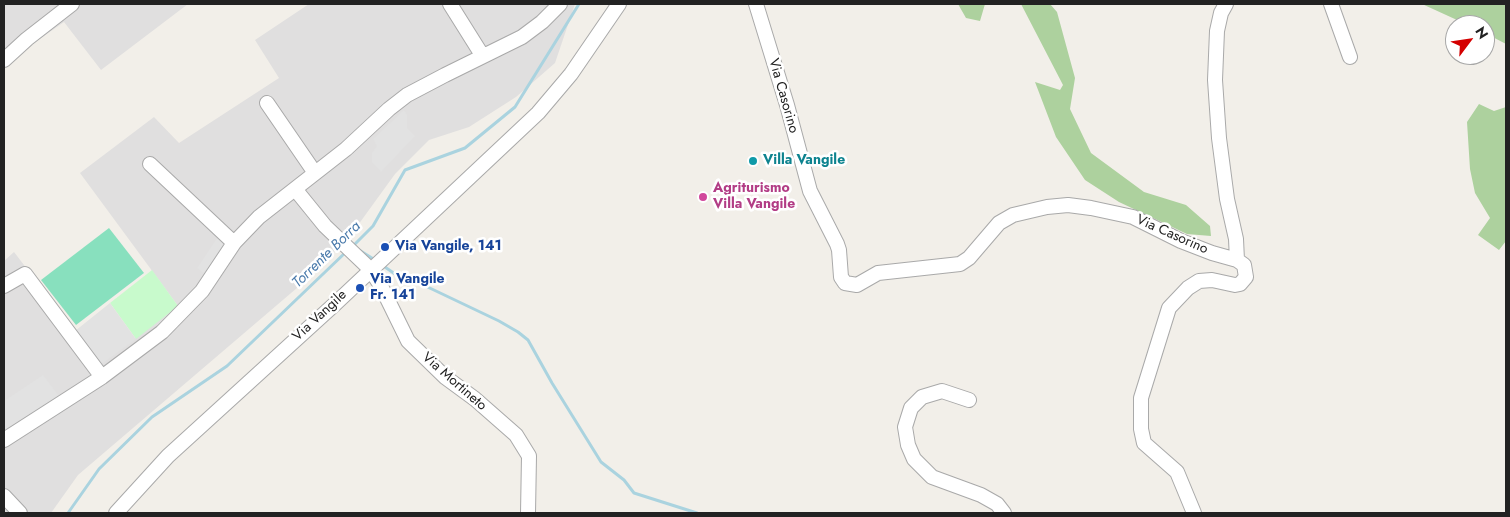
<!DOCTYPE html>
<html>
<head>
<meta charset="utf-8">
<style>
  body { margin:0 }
  #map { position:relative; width:1510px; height:517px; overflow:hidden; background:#f2efe9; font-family:Jost,sans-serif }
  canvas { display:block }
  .frame { position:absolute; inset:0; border:5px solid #222; pointer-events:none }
  .north { position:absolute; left:1445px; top:15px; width:50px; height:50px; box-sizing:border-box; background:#fff; border:1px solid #a7a7a7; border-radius:50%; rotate:59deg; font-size:14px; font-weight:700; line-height:20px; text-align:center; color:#222 }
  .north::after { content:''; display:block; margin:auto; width:18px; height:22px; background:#d40000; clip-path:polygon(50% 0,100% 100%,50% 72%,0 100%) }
</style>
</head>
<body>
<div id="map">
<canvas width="1510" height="517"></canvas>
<div class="frame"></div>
<div class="north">N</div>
</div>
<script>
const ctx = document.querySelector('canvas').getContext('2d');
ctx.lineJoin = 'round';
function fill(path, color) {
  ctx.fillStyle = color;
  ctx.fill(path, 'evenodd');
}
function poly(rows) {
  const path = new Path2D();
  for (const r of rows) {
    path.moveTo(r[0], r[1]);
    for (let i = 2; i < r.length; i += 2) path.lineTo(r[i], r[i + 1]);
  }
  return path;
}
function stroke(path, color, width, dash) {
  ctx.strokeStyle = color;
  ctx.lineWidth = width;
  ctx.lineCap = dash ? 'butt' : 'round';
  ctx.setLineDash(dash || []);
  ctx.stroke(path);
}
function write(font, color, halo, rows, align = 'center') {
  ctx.font = font + ' Jost,sans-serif';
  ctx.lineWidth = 5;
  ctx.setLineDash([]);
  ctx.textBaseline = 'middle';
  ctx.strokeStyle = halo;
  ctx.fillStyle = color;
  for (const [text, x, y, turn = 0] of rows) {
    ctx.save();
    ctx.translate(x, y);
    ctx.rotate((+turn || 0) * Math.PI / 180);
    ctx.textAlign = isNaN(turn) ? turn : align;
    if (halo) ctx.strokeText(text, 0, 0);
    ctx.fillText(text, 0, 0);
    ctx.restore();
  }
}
fill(poly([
  [4,4,188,4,101,70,64,22,4,64],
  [309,4,575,4,555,63,516,97,469,127,429,140,395,174,353,232,318,270,78,475,51,513,4,513,4,261,14,252,100,364,178,306,80,173,154,117,179,143,279,78,255,40]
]), '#e0dfdf');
fill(poly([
  [958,4,985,4,980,21,966,18],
  [1021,4,1050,4,1057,12,1075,78,1070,109,1091,153,1144,192,1186,205,1210,226,1211,236,1187,234,1119,202,1085,180,1056,137,1035,82,1060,90,1063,85],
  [1422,4,1506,4,1506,44,1485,33,1485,25,1468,25],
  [1479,104,1494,111,1506,107,1506,241,1499,250,1478,235,1490,218,1475,193,1470,169,1467,122]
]), '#add19e');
fill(poly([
  [152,270,178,306,136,339,110,303]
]), '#c8facc');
fill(poly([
  [109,228,144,273,76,325,41,280]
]), '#88e0be');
fill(poly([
  [404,110,407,115,407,128,415,136,381,172,372,162,372,153,377,146,373,139],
  [219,235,228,241,205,274,197,268],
  [110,303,136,339,100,365,75,331],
  [43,375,59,396,4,431,4,401]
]), '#e2e2e2');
stroke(poly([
  [352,247,373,226,405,170,465,148,515,107,579,4],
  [359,250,375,260],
  [382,265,395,274,415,281,499,321,518,332,528,340,552,383,601,462,624,480,634,493,697,513],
  [68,513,99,469,152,417,227,366,347,251]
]), '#aad3df', 3);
const minor = poly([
  [450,4,482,55],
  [756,4,787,105,810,191,837,244,839,250,841,277,845,283,857,285,878,273,960,264,969,258,999,223,1013,215,1047,207,1068,205,1091,208,1133,217,1181,241,1212,253,1237,260,1244,265,1246,277,1240,284,1235,285,1212,280,1199,281,1188,288,1169,308,1141,398,1141,429,1144,443,1177,472,1194,513],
  [1226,4,1221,13,1217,31,1215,80,1219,138,1227,199,1236,239,1237,260],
  [1331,4,1350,57],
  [4,60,27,39,72,4],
  [267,103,315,173],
  [150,164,234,243],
  [295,189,325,226,370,269,381,286,408,341,445,377,475,399,516,435,529,456,528,513],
  [4,286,25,274,102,377],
  [969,400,942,391,922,397,911,408,905,427,908,445,914,459,932,477,981,495,997,504,1004,513],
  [4,440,102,377,162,332,202,291,234,243,259,217,346,149,389,109,407,95,445,75,522,37,542,22,560,4],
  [4,496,20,513],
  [116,513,168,456,336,303,538,113,571,74,619,4]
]);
stroke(minor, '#a9a9a9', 16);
stroke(minor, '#fff', 14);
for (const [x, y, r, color] of [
  [753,161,5,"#0f9aa8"],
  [703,197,5,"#d1479c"],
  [385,247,5,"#1a4fb4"],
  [360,288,5,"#1a4fb4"]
]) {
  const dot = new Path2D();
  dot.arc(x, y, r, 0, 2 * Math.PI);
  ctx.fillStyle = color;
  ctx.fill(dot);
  stroke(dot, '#fff', 2);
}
write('14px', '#222', '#fff', [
  ["Via Casorino",783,96,74],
  ["Via Casorino",1172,235,24],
  ["Via Vangile",320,316,-43],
  ["Via Mortineto",454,382,41]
]);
write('bold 14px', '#0d838f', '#fff', [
  ["Villa Vangile",763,161]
], 'left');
write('bold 14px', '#b23c85', '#fff', [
  ["Agriturismo",713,189],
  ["Villa Vangile",713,205]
], 'left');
write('bold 14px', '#164399', '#fff', [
  ["Via Vangile, 141",395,247],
  ["Via Vangile",370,280],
  ["Fr. 141",370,296]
], 'left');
write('italic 15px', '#4a7aab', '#fff', [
  ["Torrente Borra",327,255,-44]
]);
</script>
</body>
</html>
